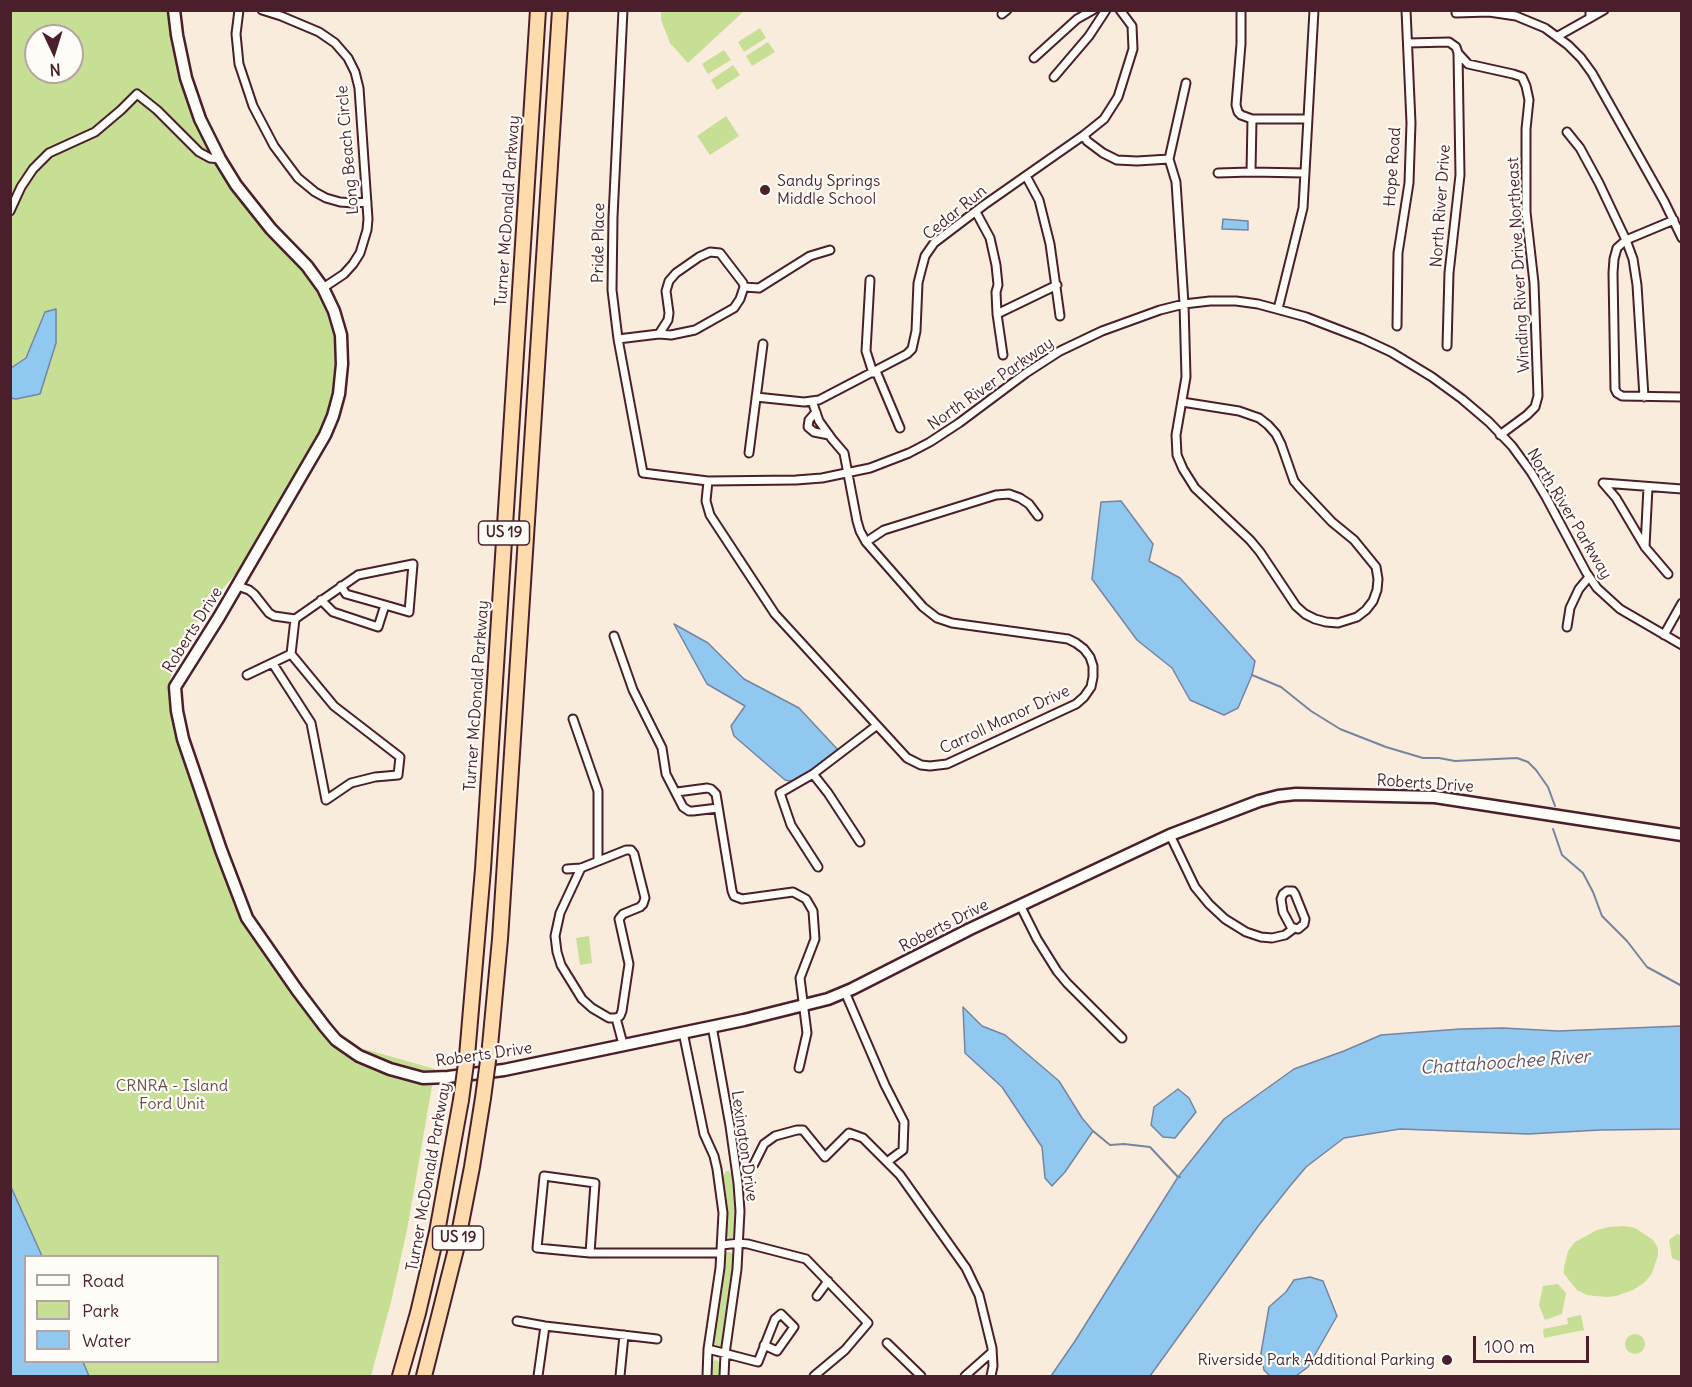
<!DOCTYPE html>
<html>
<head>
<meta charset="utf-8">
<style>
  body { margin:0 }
  #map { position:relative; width:1692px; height:1387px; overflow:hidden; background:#f9ecdd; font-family:Delius,sans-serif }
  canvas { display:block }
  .frame { position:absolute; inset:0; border:12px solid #4a1f2b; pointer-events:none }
  .legend { position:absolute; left:24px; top:1255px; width:195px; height:108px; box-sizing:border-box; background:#fdfcf7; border:2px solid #b5a4a5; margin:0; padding:8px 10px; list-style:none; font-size:18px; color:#4a1f2b }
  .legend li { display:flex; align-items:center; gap:12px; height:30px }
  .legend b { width:30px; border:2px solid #b5a4a5 }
  .north { position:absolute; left:24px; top:24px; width:60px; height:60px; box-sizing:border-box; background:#fdfcf7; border:2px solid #b5a4a5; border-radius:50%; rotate:176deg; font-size:16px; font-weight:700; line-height:24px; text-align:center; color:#4a1f2b }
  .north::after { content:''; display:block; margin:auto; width:21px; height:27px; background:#4a1f2b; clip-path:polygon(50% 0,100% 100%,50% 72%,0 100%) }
  .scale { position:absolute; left:1473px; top:1336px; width:116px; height:27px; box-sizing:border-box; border:3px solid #4a1f2b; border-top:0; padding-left:8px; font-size:18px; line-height:21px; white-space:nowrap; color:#4a1f2b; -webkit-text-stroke:4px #fdfcf7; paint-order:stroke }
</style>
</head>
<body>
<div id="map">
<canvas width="1692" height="1387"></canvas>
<div class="frame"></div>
<ul class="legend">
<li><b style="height:8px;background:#fdfcf7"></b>Road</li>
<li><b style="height:16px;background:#c7df95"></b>Park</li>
<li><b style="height:16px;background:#91c8ef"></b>Water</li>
</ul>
<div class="north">N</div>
<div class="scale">100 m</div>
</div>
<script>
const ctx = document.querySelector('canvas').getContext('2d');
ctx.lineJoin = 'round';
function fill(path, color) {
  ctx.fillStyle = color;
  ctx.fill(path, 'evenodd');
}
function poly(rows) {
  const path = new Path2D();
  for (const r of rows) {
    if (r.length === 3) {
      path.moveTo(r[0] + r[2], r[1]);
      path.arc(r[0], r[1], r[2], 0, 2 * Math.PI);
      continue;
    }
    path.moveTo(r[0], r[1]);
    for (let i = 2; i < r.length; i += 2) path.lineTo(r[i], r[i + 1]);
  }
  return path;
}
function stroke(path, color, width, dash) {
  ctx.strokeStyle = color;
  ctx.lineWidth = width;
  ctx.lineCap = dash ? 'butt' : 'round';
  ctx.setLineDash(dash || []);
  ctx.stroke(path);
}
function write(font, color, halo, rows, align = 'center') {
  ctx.font = font + ' Delius,sans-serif';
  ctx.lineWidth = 4.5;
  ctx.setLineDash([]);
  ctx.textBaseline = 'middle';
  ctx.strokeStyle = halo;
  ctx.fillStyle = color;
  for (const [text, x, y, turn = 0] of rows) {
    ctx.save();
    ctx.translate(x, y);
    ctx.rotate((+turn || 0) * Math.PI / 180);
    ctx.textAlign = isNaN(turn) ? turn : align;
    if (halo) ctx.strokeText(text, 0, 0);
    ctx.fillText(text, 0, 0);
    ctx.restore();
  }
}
fill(poly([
  [11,11,176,11,199,115,230,175,327,295,341,350,339,400,263,542,207,607,175,655,168,691,181,736,250,928,329,1039,435,1069,407,1230,391,1302,371,1376,89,1376,83,1362,218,1362,218,1256,42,1256,11,1187,10,398,16,399,56,310,44,312,26,358,11,368],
  [36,36,72,36,72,72,36,72],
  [661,11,661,10,744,11,688,63,670,43,661,20],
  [760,28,766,38,744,52,738,42],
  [768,42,775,52,752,66,746,56],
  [724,50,731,60,708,74,702,64],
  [733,65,740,75,717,90,711,80],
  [726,116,739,136,710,155,697,136],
  [589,936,592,963,580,965,576,938],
  [726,1171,729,1171,732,1175,735,1200,736,1236,731,1239,726,1236,726,1196,723,1177],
  [1624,1226,1635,1228,1653,1240,1658,1248,1658,1256,1651,1275,1645,1282,1633,1290,1616,1296,1608,1297,1595,1296,1587,1295,1577,1290,1564,1274,1564,1267,1568,1251,1575,1242,1597,1230,1609,1227],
  [1677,1234,1681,1235,1681,1262,1672,1258,1669,1240],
  [729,1252,734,1254,734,1259,723,1341,722,1346,717,1347,714,1342,715,1323,724,1257,726,1253],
  [1558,1284,1566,1293,1562,1314,1545,1320,1539,1305,1543,1286],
  [1581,1315,1584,1330,1544,1338,1543,1329,1568,1324,1567,1318],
  [1635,1344,10],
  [717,1360,721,1365,721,1376,710,1376,711,1363,712,1361]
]), '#c7df95');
const water = poly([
  [1223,219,1248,221,1248,230,1222,229,1223,219],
  [56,309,56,343,40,394,16,399,11,398,11,368,26,358,45,312,56,309],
  [1121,501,1153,544,1149,561,1180,578,1255,661,1252,675,1238,708,1224,715,1190,700,1172,668,1137,640,1092,579,1101,502,1121,501],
  [674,624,708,643,744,679,799,708,840,752,796,782,785,780,734,736,731,726,745,706,707,684,674,624],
  [963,1007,982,1026,1005,1035,1059,1081,1082,1118,1093,1131,1065,1172,1052,1186,1045,1178,1042,1147,1002,1087,965,1053,963,1007],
  [1681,1026,1681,1129,1600,1130,1528,1134,1400,1129,1344,1138,1306,1167,1290,1186,1259,1225,1150,1376,1051,1376,1075,1341,1178,1177,1224,1119,1294,1069,1344,1051,1381,1035,1460,1029,1503,1028,1558,1031,1681,1026],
  [1178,1089,1189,1098,1196,1112,1175,1138,1163,1137,1151,1125,1154,1107,1178,1089],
  [11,1187,42,1256,26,1256,26,1362,83,1362,89,1376,11,1376,11,1187],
  [1310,1277,1323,1281,1337,1316,1308,1367,1296,1376,1270,1376,1264,1370,1261,1353,1269,1307,1286,1292,1294,1280,1310,1277]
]);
fill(water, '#91c8ef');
stroke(water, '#7584a1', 1.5);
stroke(poly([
  [1252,675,1281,687,1311,711,1340,729,1386,747,1423,758,1439,758,1455,761,1517,758,1528,762,1536,770,1548,787,1555,806],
  [1553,829,1562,855,1583,873,1593,892,1602,916,1627,941,1647,967,1682,986],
  [1093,1131,1110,1145,1124,1144,1150,1147,1178,1177,1180,1177]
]), '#7584a1', 2);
const street = poly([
  [239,10,236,34,239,64,253,106,274,146,298,178,315,192,326,198,340,202,354,203,367,202],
  [262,10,281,16,319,32,335,43,348,58,355,72,359,88,368,219,367,230,360,253,353,264,344,274,323,288],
  [623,10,613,217,612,290,618,339,643,473,708,481,796,480,822,478,870,468,909,453,930,442,959,423,1026,373,1060,351,1102,331,1160,310,1184,304,1210,301,1236,301,1258,304,1306,317,1363,339,1391,352,1432,377,1462,399,1489,422,1512,446,1531,472,1546,497,1586,572,1597,588,1620,609,1682,645],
  [1120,10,1132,26,1133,49,1118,97,1104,119,1084,135,1087,141,1103,153,1117,160,1137,161,1169,159],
  [1241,10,1241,44,1236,105,1238,112,1241,115,1252,119,1308,119],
  [1456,10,1456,13,1489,12,1516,16,1545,28,1568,45,1581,58,1592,73,1664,201,1682,238],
  [1002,14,1007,10],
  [1590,18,1604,10],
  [1558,36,1590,18,1590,10],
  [1408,43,1449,42,1456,47,1458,53,1460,175,1449,273,1447,346],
  [1458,53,1468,64,1513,74,1522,77,1526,86,1529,100,1526,129,1526,212,1534,283,1538,396,1535,407,1527,415,1500,435],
  [1034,58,1077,19,1093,10],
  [1054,77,1089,36,1106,10],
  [1567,132,1580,148,1599,183,1626,240,1633,259,1637,285,1644,397],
  [1251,172,1252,119],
  [1218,173,1251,172,1305,173],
  [1026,176,1039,200,1050,244,1060,316],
  [10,211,21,187,33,169,49,153,95,132,121,110,137,94,157,110,199,152,210,158,220,159],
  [976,212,990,238,996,265,998,285,996,292,997,314,1003,355],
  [1674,220,1626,240,1617,248,1614,259,1613,273,1615,389,1617,393,1622,396,1682,397],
  [870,280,866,351,873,373],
  [744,287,759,288,810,256,830,250],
  [1278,309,1303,208,1314,10],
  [997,314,1057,285],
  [1397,326,1398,253,1409,183,1411,123,1406,10],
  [618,339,659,334,671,335,695,330,734,308,740,299,744,287,743,283,720,253,710,252,699,257,676,273,669,281,666,291,669,313,668,320,659,334],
  [876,371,900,428],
  [756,397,804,402,819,400,907,354,912,349,916,331,918,283,921,271,925,256,934,243,984,205,1084,135],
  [1182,402,1239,411,1259,418,1268,425,1276,434,1281,444,1294,481,1299,487,1332,522,1354,540,1376,567,1378,579,1377,590,1373,601,1366,610,1357,617,1338,623,1326,622,1315,619,1305,614,1296,606,1260,552,1250,540,1195,488,1183,469,1177,455,1176,435,1186,377,1184,304,1176,182,1169,159,1186,83],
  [816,412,809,420,808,427,814,432,829,435],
  [749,453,763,344],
  [708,481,706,501,710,515,775,614,907,758,921,765,930,766,947,764,1076,704,1084,697,1091,687,1093,677,1093,666,1090,657,1084,649,1076,643,1068,639,952,623,937,618,923,607,866,542,860,531,857,521,844,453,832,439,819,421,812,401],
  [866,542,884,530,996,495,1009,494,1020,498,1029,504,1038,516],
  [1645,547,1648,487],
  [1668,574,1645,547,1616,498,1603,483,1682,489],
  [238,586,249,590,254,594,269,613,274,616,295,619,358,575,413,564,409,612,385,605],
  [321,600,333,612,378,627,385,605,346,594,341,586],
  [1567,627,1570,608,1579,589,1589,577],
  [1664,635,1682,603],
  [614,636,633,690,662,748,666,774,683,807,689,811,693,811,718,808],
  [273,664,311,723,326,800,351,783,375,777,398,775,400,757,334,706,291,654,295,619],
  [247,675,291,654],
  [573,719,598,791,598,861],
  [813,774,780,793,791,825,818,867],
  [677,792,707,788,711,789,716,794,732,891,734,896,742,899,793,892,806,899,813,911,815,939,800,978,807,1033,799,1068],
  [1170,835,1195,887,1209,904,1225,919,1246,932,1261,937,1272,938,1285,935,1293,929],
  [860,842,828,793,813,774,876,726],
  [567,869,581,868,626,850,631,850,634,854,645,898,643,904,640,907,623,914,619,919,629,964,622,1011,620,1016,616,1018,609,1018,592,1008,582,999,561,965,557,952,555,936,560,913,581,868],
  [1287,891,1293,891,1295,894,1305,919,1304,924,1298,929,1291,927,1283,912,1281,899,1283,894,1287,891],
  [1020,905,1037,939,1057,971,1067,983,1122,1038],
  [845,992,885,1085,904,1122,903,1150,887,1162],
  [616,1018,623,1044],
  [712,1026,730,1126,738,1183,740,1211,737,1269,725,1354,724,1376],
  [683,1032,704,1134,714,1156,717,1169,723,1213,720,1268,708,1349,707,1376],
  [754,1164,764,1144,775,1136,797,1130,803,1130,825,1157,849,1133,863,1138,900,1175,966,1268,979,1295,992,1348,993,1366,991,1376],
  [722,1245,739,1243,748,1244,806,1259,868,1323,845,1350,814,1376],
  [590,1253,537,1248,544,1176,595,1183,590,1253,721,1253],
  [817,1296,828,1281],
  [517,1321,545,1326,657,1339],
  [887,1343,921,1376],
  [708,1349,758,1362,775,1319,781,1314,794,1327,777,1351,764,1345],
  [538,1376,545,1326],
  [620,1376,624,1335],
  [965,1376,992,1352]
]);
const secondary = poly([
  [174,10,177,35,186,78,200,119,220,159,236,185,271,229,307,266,323,288,334,311,341,335,342,364,339,394,333,416,325,435,219,617,175,687,177,711,183,739,221,850,247,918,297,990,325,1027,336,1040,359,1056,390,1069,423,1078,448,1077,504,1070,744,1020,828,999,852,989,970,929,1170,835,1259,801,1278,796,1296,794,1435,797,1682,835]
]);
const highway = poly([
  [490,1046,500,939,560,10],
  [467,1056,483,869,538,10],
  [400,1376,418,1313,437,1232,461,1100],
  [424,1376,456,1249,472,1167,483,1098]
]);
stroke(street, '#4a1f2b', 11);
stroke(secondary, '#4a1f2b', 15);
stroke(highway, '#4a1f2b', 18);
stroke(street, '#fdfcf7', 7);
stroke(secondary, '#fdfcf7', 10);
stroke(highway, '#fedbac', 14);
const highwayBridge = poly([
  [483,1098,490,1046],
  [461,1100,467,1056]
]);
stroke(highwayBridge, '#4a1f2b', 18, []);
stroke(highwayBridge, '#fedbac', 14);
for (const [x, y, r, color] of [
  [765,190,6,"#4a1f2b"],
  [1447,1360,6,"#4a1f2b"]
]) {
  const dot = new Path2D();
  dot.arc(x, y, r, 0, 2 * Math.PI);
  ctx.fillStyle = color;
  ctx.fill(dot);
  stroke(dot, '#fdfcf7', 2);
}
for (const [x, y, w] of [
  [504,533,51],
  [458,1238,51]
]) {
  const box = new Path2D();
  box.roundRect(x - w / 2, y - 12, w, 24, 4.5);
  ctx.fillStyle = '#fdfcf7';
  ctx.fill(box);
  stroke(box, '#4a1f2b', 1.5);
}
write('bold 15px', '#4a1f2b', null, [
  ["US 19",504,533],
  ["US 19",458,1238]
]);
write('16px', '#4a1f2b', '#fdfcf7', [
  ["Long Beach Circle",348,150,-95],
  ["Hope Road",1393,167,-86],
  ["North River Drive",1441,206,-86],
  ["Turner McDonald Parkway",508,211,-86],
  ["Cedar Run",955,213,-39],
  ["Pride Place",599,243,-89],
  ["Winding River Drive Northeast",1519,265,-93],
  ["North River Parkway",991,384,-35],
  ["North River Parkway",1569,514,59],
  ["Roberts Drive",193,630,-58],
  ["Turner McDonald Parkway",477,696,-86],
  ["Carroll Manor Drive",1005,720,-25],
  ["Roberts Drive",1425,784,4],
  ["Roberts Drive",944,926,-27],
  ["Roberts Drive",484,1055,-8],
  ["Lexington Drive",744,1146,82],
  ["Turner McDonald Parkway",429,1177,-80]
]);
write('16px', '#4a1f2b', '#fdfcf7', [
  ["Sandy Springs",777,181],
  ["Middle School",777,199],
  ["Riverside Park Additional Parking",1435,1360,"right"]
], 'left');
write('16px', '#694f46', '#fdfcf7', [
  ["CRNRA - Island",172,1086],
  ["Ford Unit",172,1104]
]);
write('italic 18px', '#5f5266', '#fdfcf7', [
  ["Chattahoochee River",1505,1063,-4]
]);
</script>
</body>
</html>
